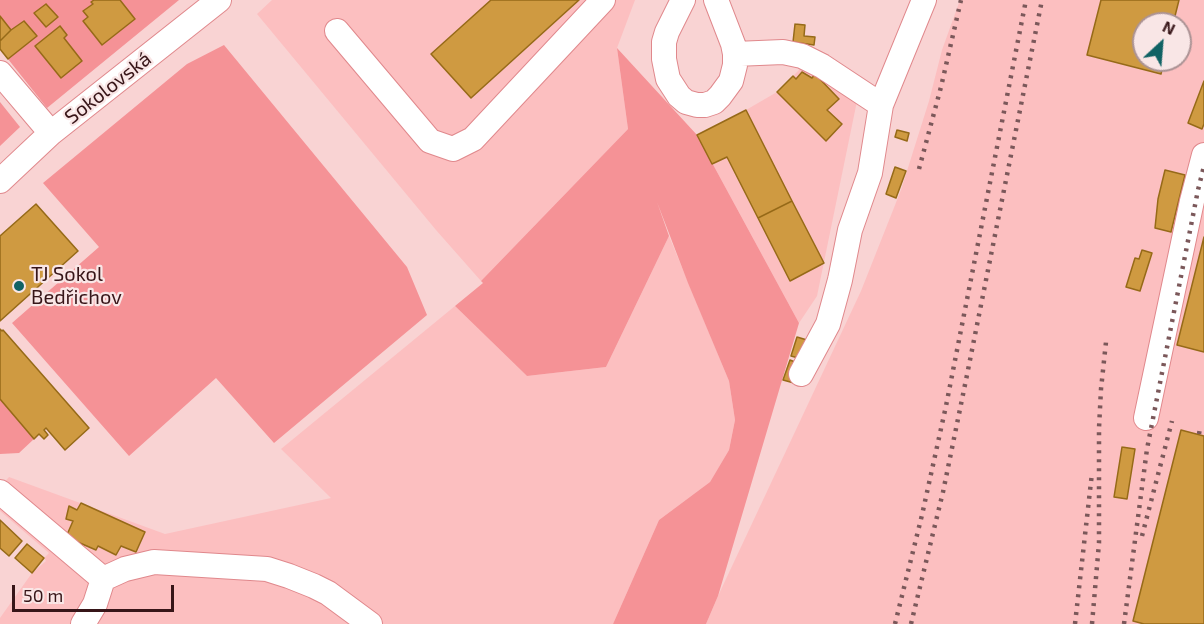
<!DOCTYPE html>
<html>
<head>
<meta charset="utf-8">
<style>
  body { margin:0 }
  #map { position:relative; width:1204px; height:624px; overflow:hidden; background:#f9d3d3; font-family:"Exo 2",sans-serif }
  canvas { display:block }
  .north { position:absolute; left:1132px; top:12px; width:60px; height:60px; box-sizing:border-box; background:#f9e6e6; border:2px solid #ab9294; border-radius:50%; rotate:26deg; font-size:16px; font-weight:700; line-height:24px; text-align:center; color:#371518 }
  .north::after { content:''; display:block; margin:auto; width:21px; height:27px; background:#116264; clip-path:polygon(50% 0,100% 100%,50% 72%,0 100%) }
  .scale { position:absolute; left:12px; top:585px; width:162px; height:27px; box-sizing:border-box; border:3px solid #371518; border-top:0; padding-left:8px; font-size:18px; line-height:21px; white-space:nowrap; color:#371518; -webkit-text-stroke:4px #f9e6e6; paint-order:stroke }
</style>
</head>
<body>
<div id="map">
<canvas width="1204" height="624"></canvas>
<div class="north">N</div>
<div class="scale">50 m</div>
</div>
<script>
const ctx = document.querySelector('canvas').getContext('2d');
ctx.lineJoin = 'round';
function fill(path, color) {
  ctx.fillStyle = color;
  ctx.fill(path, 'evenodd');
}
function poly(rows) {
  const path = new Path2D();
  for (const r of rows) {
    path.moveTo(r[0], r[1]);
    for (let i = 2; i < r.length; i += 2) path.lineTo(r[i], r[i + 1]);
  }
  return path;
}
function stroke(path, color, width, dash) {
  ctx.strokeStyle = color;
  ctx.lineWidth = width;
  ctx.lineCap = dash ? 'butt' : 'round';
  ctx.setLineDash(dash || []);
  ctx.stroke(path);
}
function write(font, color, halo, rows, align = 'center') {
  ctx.font = font + ' "Exo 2",sans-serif';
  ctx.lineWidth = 4.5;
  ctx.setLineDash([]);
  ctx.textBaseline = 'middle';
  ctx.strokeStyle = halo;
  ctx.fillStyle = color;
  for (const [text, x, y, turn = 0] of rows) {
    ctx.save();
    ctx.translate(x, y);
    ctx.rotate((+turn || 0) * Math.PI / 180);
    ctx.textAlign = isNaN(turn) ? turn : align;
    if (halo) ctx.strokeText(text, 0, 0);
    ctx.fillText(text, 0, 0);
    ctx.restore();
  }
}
fill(poly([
  [272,0,635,0,617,48,628,129,481,281,436,230,257,14],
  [960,0,1204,0,1204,624,706,624,718,596,861,291,901,190,929,101,942,50],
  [1144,24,1180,24,1180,60,1144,60],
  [805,64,857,101,817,296,799,323,697,135,746,110,777,92],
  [669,236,729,381,735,420,729,450,710,482,659,520,613,624,0,624,0,618,32,573,46,561,44,558,49,553,0,511,0,487,9,477,165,534,331,498,281,449,455,306,527,376,606,367]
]), '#fcbfc0');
fill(poly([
  [0,0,179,0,47,108,0,49],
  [224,45,407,267,427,315,274,443,216,378,129,456,12,323,99,247,43,183,187,64],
  [617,48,697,135,799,323,718,596,706,624,613,624,659,520,710,482,729,450,735,420,729,381,688,283,657,202,669,236,606,367,527,376,455,306,483,283,481,281,628,129],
  [0,102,20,127,0,146],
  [0,399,34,439,19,453,0,454]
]), '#f59296');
const building = poly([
  [94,0,120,0,135,19,102,45,83,21,88,17,83,11,93,4,91,2,94,0],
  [491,0,579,0,471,98,431,54,491,0],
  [1101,0,1179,0,1173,24,1144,24,1144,60,1164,60,1161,74,1087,55,1101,0],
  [46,4,58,17,46,27,34,13,46,4],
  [0,16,11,30,0,41,0,16],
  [24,21,37,36,8,59,0,49,0,41,11,30,24,21],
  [795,24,805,25,804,36,815,37,814,45,793,42,795,24],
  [60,26,67,35,64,38,82,61,61,78,35,46,60,26],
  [802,72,812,78,815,74,839,99,827,110,842,124,826,141,777,92,793,76,796,79,802,72],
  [1204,81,1204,124,1202,129,1188,123,1204,81],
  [746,110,792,201,758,218,727,157,712,164,697,135,746,110],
  [897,130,909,133,907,141,895,137,897,130],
  [895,167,906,171,896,198,886,194,895,167],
  [1165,170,1185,175,1171,232,1155,228,1158,199,1165,170],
  [792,201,824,263,790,281,758,218,792,201],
  [36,204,78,251,0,321,0,236,36,204],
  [1204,237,1204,352,1177,345,1204,237],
  [1142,250,1152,253,1140,291,1126,287,1135,258,1139,259,1142,250],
  [0,329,2,331,3,330,89,428,65,450,46,428,44,430,48,435,44,439,39,434,34,439,0,399,0,329],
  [797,337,807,340,802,359,791,356,797,337],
  [790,360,800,364,794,383,783,380,790,360],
  [1181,430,1204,436,1204,624,1144,624,1133,621,1181,430],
  [1122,447,1135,449,1127,499,1114,497,1122,447],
  [81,503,145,532,136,552,121,546,116,555,98,546,96,550,66,537,73,521,66,519,69,506,77,510,81,503],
  [0,520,22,541,9,556,0,548,0,520],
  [27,544,44,558,32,573,15,558,27,544]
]);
fill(building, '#cf9a41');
stroke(building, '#966a18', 1.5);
const minor = poly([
  [683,0,667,32,664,42,664,59,668,79,679,96,686,102,697,105,705,105,714,102,720,96,731,81,735,65,735,54,733,44,716,0],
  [337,31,430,141,453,149,473,139,603,0],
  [735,54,783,52,802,56,822,66,881,105],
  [0,73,51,133],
  [0,181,51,133,219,0],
  [801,374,828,324,840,280,850,230,870,173,881,105,924,0],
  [1146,418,1192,201,1204,155],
  [0,492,103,579],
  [83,624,95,604,103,579,125,569,154,562,267,569,289,576,314,586,328,593,370,624]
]);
stroke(minor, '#e0888c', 26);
stroke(minor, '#fff', 24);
stroke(poly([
  [919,169,941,87,961,0],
  [1199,434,1200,428],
  [1142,536,1172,421],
  [895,624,922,515,946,406,1026,0],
  [911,624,943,492,967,375,1042,0],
  [1075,624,1092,473],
  [1092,624,1099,543,1099,428,1101,389,1106,342],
  [1124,624,1147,449,1198,190,1204,166]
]), '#7b585a', 4.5, [3, 6]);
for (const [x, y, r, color] of [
  [19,286,6,"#116264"]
]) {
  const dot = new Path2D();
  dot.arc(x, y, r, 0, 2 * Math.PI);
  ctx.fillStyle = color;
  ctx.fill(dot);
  stroke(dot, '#f9e6e6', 2);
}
write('20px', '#371518', '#f9e6e6', [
  ["Sokolovská",108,88,-38]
]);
write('20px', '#371518', '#f9e6e6', [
  ["TJ Sokol",31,274],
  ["Bedřichov",31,297]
], 'left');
</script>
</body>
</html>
